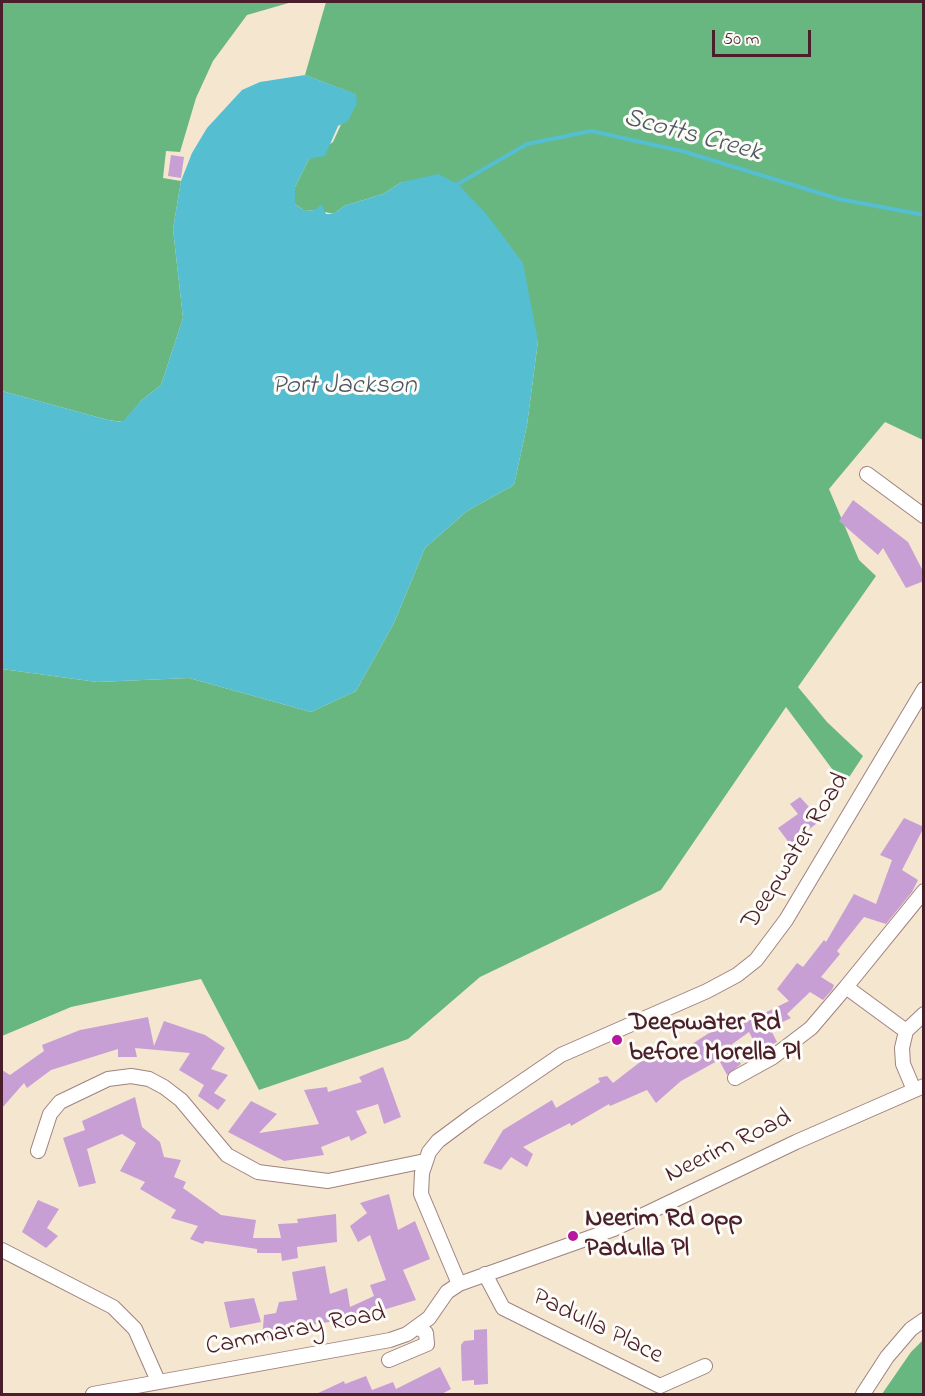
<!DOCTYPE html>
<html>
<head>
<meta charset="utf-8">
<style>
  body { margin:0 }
  #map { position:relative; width:925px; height:1396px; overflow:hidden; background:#f5e6d0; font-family:"Indie Flower",sans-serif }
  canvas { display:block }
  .frame { position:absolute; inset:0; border:3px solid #4a1f2b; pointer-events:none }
  .scale { position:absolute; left:712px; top:30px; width:99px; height:27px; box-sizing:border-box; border:3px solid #4a1f2b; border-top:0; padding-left:8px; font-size:18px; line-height:21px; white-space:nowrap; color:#4a1f2b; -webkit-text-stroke:4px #fdfcf7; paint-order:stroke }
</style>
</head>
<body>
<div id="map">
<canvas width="925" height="1396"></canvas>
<div class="frame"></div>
<div class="scale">50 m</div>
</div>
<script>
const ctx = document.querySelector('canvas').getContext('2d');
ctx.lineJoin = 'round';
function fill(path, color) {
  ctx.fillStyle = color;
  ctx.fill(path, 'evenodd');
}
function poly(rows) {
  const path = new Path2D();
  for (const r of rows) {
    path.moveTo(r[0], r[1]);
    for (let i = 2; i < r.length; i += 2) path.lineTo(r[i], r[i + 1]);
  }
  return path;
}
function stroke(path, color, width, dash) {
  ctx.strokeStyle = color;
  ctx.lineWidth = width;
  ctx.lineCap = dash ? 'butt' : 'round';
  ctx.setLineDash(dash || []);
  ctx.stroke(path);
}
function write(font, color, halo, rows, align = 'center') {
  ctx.font = font + ' "Indie Flower",sans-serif';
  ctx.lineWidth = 6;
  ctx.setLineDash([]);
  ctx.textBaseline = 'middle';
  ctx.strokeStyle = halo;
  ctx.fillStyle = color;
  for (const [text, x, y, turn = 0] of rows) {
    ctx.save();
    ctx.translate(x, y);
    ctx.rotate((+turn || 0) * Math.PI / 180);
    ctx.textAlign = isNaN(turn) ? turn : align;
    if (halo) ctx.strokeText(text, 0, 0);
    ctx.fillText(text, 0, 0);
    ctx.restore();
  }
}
fill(poly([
  [2,2,292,2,247,15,213,61,196,98,180,152,166,151,163,178,181,181,173,229,183,318,161,385,142,400,123,422,108,420,2,391],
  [326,2,923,2,923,440,885,422,829,489,859,560,876,576,798,687,827,722,863,756,844,785,786,707,661,890,480,977,408,1039,259,1090,201,979,71,1007,2,1036,2,669,97,682,189,678,311,712,356,691,394,623,425,548,467,511,514,485,527,425,538,341,402,182,383,194,344,206,334,214,315,210,305,211,295,204,295,187,309,159,333,142,355,94,305,75],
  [923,1340,923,1394,882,1394,911,1352]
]), '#68b680');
fill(poly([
  [305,75,356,94,357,103,348,121,338,126,325,156,309,159,295,187,295,204,305,211,315,210,321,204,326,214,334,214,344,206,383,194,402,182,438,174,458,184,488,216,523,263,538,341,527,425,514,485,467,511,425,548,394,623,356,691,311,712,189,678,97,682,2,669,2,391,108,420,122,422,142,400,161,385,183,318,173,229,181,181,192,153,207,128,242,90,260,82]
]), '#55bed1');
stroke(poly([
  [458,184,527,144,591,131,682,151,839,199,924,215]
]), '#55bed1', 4);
fill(poly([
  [171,155,184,157,181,178,168,176],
  [853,500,908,542,924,573,924,581,906,588,883,548,878,555,839,521],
  [800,797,821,820,790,844,778,828,798,814,790,804],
  [904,818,924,827,902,870,918,880,912,892,886,924,864,917,837,951,840,954,821,977,834,985,832,990,823,1000,810,992,787,1014,791,1018,770,1028,777,1042,759,1051,749,1032,731,1045,741,1064,727,1075,719,1060,681,1081,656,1103,647,1090,610,1106,609,1104,571,1126,570,1123,523,1147,533,1154,527,1167,511,1157,501,1170,483,1163,503,1130,552,1100,556,1108,600,1082,598,1078,607,1076,613,1083,658,1048,667,1060,734,1017,740,1025,789,1001,777,989,797,963,803,967,824,940,826,942,854,894,876,904,892,860,880,855],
  [148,1017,154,1046,164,1021,205,1035,225,1048,211,1069,228,1075,214,1093,226,1100,218,1110,198,1096,204,1085,179,1070,190,1053,135,1048,137,1057,118,1057,118,1049,51,1070,27,1088,24,1083,2,1108,2,1070,10,1075,44,1051,42,1045,80,1030],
  [383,1067,401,1117,384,1124,378,1104,356,1111,367,1133,351,1141,349,1136,321,1147,324,1155,284,1161,228,1132,251,1101,277,1114,259,1133,319,1124,304,1090,327,1087,328,1092,362,1082,359,1077],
  [135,1097,142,1127,160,1142,164,1157,181,1160,174,1177,186,1182,183,1188,221,1215,256,1220,253,1238,281,1238,278,1224,298,1223,297,1219,336,1214,337,1242,297,1247,298,1258,282,1261,281,1253,257,1253,257,1249,205,1241,203,1244,190,1239,198,1226,171,1218,176,1210,140,1189,145,1182,120,1171,136,1143,122,1134,87,1149,96,1183,79,1187,63,1138,85,1130,82,1121],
  [389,1194,398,1230,415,1221,430,1259,403,1270,416,1300,373,1313,376,1320,343,1329,341,1320,299,1327,300,1334,262,1340,264,1315,276,1313,279,1302,297,1300,292,1272,325,1266,330,1294,347,1288,350,1307,374,1296,370,1285,386,1280,370,1235,358,1242,350,1226,367,1213,360,1203],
  [38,1200,59,1209,47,1228,58,1236,46,1248,22,1232],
  [254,1298,261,1322,230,1328,224,1302],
  [487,1329,488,1384,474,1385,474,1380,462,1381,461,1345,464,1341,474,1340,474,1330],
  [440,1367,451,1389,440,1395,314,1395,344,1381,345,1384,366,1376,372,1390,393,1382,396,1389]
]), '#c89fd5');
const minor = poly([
  [867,474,924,516],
  [906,1031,846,987,924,891],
  [735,1078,773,1057,811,1028,846,987],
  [914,1090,903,1064,902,1048,906,1031,924,1014],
  [38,1151,50,1114,60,1102,108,1079,131,1076,149,1079,164,1087,181,1100,227,1155,258,1172,328,1181,425,1161],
  [2,1250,113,1307,135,1329,158,1381],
  [485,1274,503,1308,660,1386,705,1366],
  [459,1284,421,1194,422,1173,429,1152,438,1141,473,1115,561,1055,707,991,737,975,756,960,786,920,924,689],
  [389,1360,427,1344,426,1333,419,1328],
  [93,1394,390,1340,407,1334,429,1318,447,1292,459,1284,614,1229,796,1142,924,1086],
  [863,1394,887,1357,911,1329,924,1320]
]);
stroke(minor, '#a0827e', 16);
stroke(minor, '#fff', 14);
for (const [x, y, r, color] of [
  [617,1040,6,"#b5179e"],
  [573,1236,6,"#b5179e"]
]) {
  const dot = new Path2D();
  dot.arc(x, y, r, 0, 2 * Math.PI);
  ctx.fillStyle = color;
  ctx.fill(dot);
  stroke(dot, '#fdfcf7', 2);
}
write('26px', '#4a1f2b', '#fdfcf7', [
  ["Deepwater Road",797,852,-58],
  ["Neerim Road",729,1148,-26],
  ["Padulla Place",597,1328,26],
  ["Cammaray Road",296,1332,-11]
]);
write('bold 26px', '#4a1f2b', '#fdfcf7', [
  ["Deepwater Rd",629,1025],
  ["before Morella Pl",629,1055],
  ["Neerim Rd opp",585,1221],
  ["Padulla Pl",585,1251]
], 'left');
write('italic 27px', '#4e5765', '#fdfcf7', [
  ["Scotts Creek",692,137,15],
  ["Port Jackson",344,388]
]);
</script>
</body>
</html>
